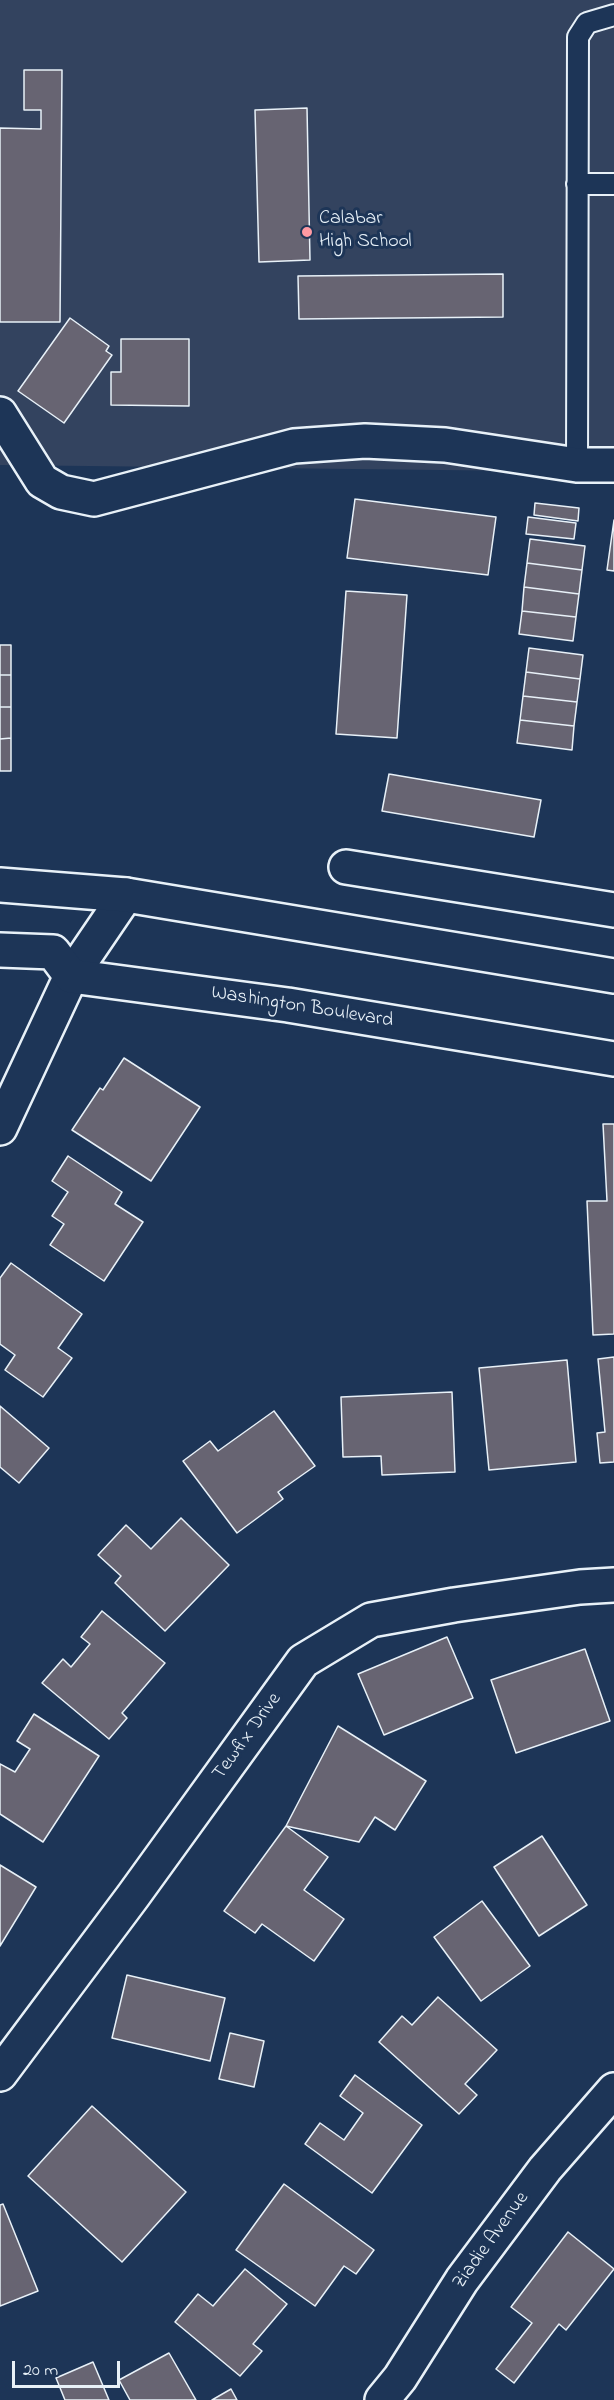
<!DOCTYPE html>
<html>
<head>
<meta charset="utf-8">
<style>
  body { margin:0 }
  #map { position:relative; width:614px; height:2400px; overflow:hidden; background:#1d3557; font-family:"Indie Flower",sans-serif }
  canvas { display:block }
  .scale { position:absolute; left:12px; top:2361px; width:108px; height:27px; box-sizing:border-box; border:3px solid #e8f1f8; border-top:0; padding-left:8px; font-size:18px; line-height:21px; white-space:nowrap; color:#e8f1f8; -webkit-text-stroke:4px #1d3557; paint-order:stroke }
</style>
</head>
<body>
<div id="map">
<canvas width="614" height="2400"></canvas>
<div class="scale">20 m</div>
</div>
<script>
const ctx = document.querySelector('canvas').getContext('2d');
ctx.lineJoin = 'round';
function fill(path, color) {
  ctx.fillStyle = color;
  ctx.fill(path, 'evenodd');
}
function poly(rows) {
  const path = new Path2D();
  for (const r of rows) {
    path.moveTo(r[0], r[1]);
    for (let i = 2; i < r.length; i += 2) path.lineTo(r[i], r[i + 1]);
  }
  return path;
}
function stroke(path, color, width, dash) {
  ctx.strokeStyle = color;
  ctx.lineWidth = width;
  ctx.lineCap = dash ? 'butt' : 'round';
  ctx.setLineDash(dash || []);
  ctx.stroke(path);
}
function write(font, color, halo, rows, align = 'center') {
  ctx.font = font + ' "Indie Flower",sans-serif';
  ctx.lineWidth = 6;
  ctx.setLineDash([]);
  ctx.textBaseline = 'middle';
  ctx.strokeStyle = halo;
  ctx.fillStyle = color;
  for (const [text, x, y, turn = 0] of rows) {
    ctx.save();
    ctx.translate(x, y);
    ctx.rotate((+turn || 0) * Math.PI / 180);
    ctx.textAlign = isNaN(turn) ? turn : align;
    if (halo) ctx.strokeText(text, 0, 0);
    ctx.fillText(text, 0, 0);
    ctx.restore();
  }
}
fill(poly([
  [0,0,614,0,614,472,0,465]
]), '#33435f');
const building = poly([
  [24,70,62,70,60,322,0,322,0,128,41,129,41,110,24,110,24,70],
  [307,108,310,260,259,262,255,110,307,108],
  [503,274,503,317,299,319,298,276,503,274],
  [70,318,109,346,106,351,112,355,64,423,18,391,70,318],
  [121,339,189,339,189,406,111,405,111,372,121,372,121,339],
  [355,499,496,517,488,575,347,558,355,499],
  [535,503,579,508,578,521,534,515,535,503],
  [528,517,576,523,574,539,526,534,528,517],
  [614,520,614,571,607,570,614,520],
  [530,539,585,546,582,570,527,563,530,539],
  [527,563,582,570,579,594,524,587,527,563],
  [524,587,579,594,576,617,522,611,524,587],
  [346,591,407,595,397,738,336,734,346,591],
  [522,611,576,617,573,641,519,634,522,611],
  [0,645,11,645,11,675,0,675,0,645],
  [529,648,583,655,580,679,526,672,529,648],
  [526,672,580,679,577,702,523,696,526,672],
  [0,675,11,675,11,707,0,707,0,675],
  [523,696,577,702,574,726,520,720,523,696],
  [0,707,11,707,11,738,0,739,0,707],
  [520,720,574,726,572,750,517,743,520,720],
  [11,738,11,771,0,771,0,739,11,738],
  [389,774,541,800,534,837,382,811,389,774],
  [124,1058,200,1107,151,1181,72,1130,100,1088,103,1090,124,1058],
  [603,1124,614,1124,614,1334,593,1335,587,1201,607,1201,603,1124],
  [68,1156,122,1192,115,1204,143,1222,104,1281,50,1245,64,1224,52,1216,68,1192,52,1181,68,1156],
  [11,1263,82,1314,58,1348,72,1358,43,1397,5,1370,15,1355,0,1344,0,1278,11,1263],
  [614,1357,614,1462,600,1463,597,1433,605,1432,598,1359,614,1357],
  [567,1360,576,1462,489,1470,479,1368,567,1360],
  [452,1392,455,1472,382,1475,381,1456,343,1457,341,1397,452,1392],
  [0,1406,49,1448,19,1483,0,1467,0,1406],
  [274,1411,315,1466,278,1492,283,1499,237,1533,183,1461,210,1441,218,1451,274,1411],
  [181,1518,229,1565,165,1631,115,1583,121,1576,98,1555,126,1525,151,1549,181,1518],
  [102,1611,165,1663,122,1713,127,1718,109,1739,42,1683,63,1659,71,1667,90,1644,81,1637,102,1611],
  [447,1637,473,1698,384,1735,358,1674,447,1637],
  [585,1649,610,1721,516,1753,491,1680,585,1649],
  [34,1714,99,1756,43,1842,0,1814,0,1764,15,1772,30,1749,17,1741,34,1714],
  [338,1726,426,1781,395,1830,375,1817,359,1842,286,1826,338,1726],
  [286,1826,328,1857,304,1890,344,1919,314,1961,262,1924,255,1933,224,1911,286,1826],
  [542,1836,587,1905,539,1936,494,1867,542,1836],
  [0,1865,36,1887,0,1946,0,1865],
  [482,1901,530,1966,481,2001,434,1937,482,1901],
  [127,1975,225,1998,210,2061,112,2038,127,1975],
  [438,1997,497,2050,465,2084,477,2095,459,2114,379,2042,402,2016,412,2025,438,1997],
  [230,2033,264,2041,254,2087,219,2079,230,2033],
  [355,2075,422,2125,372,2193,305,2144,320,2123,344,2140,363,2113,340,2096,355,2075],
  [92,2106,186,2192,122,2262,28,2176,92,2106],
  [284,2184,374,2250,356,2274,344,2266,315,2306,236,2250,284,2184],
  [3,2204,38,2291,0,2306,0,2205,3,2204],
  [568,2232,614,2269,566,2330,559,2324,514,2383,496,2369,532,2323,511,2307,568,2232],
  [245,2269,287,2304,253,2344,262,2351,240,2376,175,2322,198,2294,213,2306,245,2269],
  [169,2353,196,2400,130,2400,119,2380,169,2353],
  [93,2362,109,2400,65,2400,56,2378,93,2362],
  [231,2389,237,2400,212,2400,231,2389]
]);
fill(building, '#676472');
stroke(building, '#e8f1f8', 1.5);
const lane = poly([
  [577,184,614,184],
  [577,465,578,37,587,23,614,15]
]);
const street = poly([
  [0,414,42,481,61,492,94,499,294,446,365,441,445,445,577,465,614,465],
  [346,867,614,910],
  [0,1128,71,976,126,895],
  [0,2074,133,1896,303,1661,371,1620,454,1605,580,1587,614,1585],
  [382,2400,400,2378,462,2280,545,2169,614,2090]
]);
const highway = poly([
  [0,885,126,895,614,976],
  [0,950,53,952,71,976,288,1005,614,1059]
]);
stroke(lane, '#e8f1f8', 24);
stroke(street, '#e8f1f8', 38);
stroke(highway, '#e8f1f8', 38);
stroke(lane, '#1d3557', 20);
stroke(street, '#1d3557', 33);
stroke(highway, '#1d3557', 33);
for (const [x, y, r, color] of [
  [307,232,6,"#ff9aa2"]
]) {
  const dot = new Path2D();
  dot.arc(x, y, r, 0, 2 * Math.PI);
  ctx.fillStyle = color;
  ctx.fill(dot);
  stroke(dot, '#1d3557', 2);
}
write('20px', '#e8f1f8', '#1d3557', [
  ["Calabar",319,220],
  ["High School",319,243]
], 'left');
write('20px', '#e8f1f8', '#1d3557', [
  ["Washington Boulevard",302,1008,9],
  ["Tewfix Drive",248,1737,-54],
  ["Ziadie Avenue",492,2241,-54]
]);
</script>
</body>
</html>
